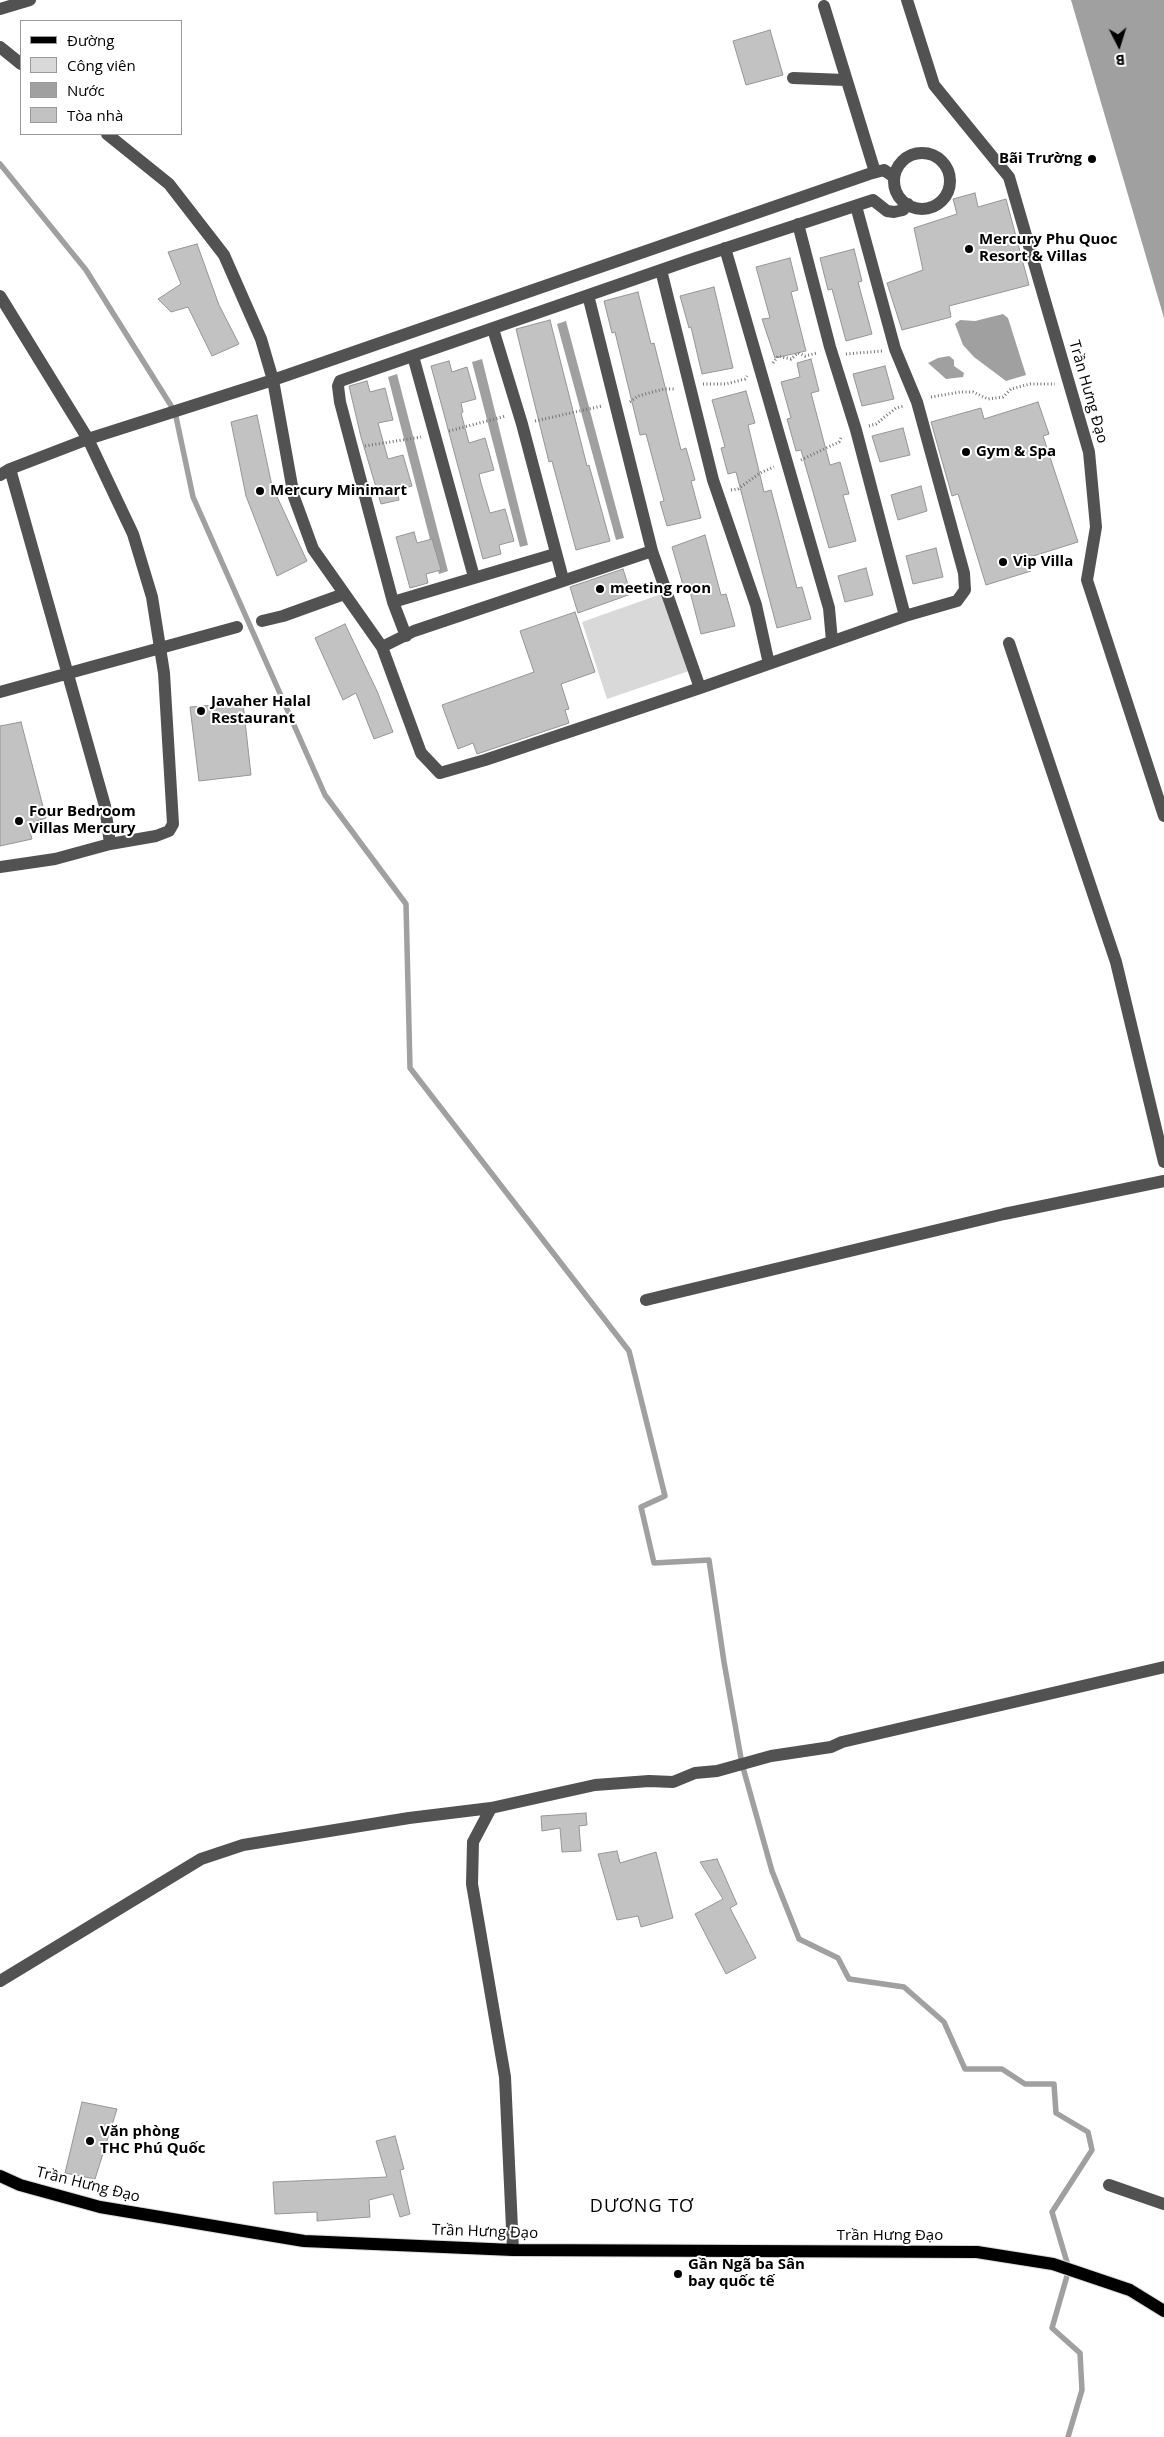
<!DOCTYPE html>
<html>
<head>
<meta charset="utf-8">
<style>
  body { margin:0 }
  #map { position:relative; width:1164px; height:2437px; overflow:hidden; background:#fff; font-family:"Open Sans",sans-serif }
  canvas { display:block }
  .legend { position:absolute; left:20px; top:20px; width:162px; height:115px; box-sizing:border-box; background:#fff; border:1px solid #999; margin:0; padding:6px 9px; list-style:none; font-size:15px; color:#000 }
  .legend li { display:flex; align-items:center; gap:10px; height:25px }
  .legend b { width:25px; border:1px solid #999 }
  .north { position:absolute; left:1094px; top:20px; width:50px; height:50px; -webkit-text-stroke:4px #fff; paint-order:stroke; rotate:175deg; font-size:14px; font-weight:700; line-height:20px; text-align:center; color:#000 }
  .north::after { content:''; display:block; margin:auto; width:18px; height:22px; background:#000; clip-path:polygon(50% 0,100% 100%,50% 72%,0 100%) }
</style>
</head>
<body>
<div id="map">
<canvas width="1164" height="2437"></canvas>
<ul class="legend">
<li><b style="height:6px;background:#000"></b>Đường</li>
<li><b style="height:14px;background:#d9d9d9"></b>Công viên</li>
<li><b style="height:14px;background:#a0a0a0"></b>Nước</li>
<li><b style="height:14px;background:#c2c2c2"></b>Tòa nhà</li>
</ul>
<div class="north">B</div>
</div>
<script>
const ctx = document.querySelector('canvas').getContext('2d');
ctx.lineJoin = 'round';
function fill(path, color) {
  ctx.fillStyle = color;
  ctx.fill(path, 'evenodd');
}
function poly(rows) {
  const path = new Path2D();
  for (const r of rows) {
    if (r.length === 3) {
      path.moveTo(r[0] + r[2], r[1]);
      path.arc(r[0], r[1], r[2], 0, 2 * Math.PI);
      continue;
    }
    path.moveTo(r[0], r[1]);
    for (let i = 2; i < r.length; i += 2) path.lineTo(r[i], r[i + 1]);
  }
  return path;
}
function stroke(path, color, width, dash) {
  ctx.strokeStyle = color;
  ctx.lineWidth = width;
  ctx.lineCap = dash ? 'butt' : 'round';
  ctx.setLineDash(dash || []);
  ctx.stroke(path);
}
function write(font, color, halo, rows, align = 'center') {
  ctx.font = font + ' "Open Sans",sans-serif';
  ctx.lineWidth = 4;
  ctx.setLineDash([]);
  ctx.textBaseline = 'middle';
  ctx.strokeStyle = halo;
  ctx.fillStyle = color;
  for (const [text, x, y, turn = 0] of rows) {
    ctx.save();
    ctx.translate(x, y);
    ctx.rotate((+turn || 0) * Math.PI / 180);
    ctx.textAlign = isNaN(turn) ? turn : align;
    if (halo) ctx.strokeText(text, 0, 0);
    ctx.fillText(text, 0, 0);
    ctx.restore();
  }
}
fill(poly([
  [664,593,689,671,607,699,582,622]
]), '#d9d9d9');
fill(poly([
  [1071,0,1164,0,1164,318],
  [1003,314,1008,318,1026,375,1006,381,974,357,963,345,955,324,960,320,975,321],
  [566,321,624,538,616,540,557,324],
  [949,356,954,360,954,366,964,373,963,377,946,379,928,363,938,358],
  [482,359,528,545,520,547,472,362],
  [397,374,448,571,439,574,388,377]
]), '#a0a0a0');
stroke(poly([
  [0,164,86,270,175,412,193,497,325,795,406,904,410,1068,629,1351,665,1496,641,1507,654,1563,709,1560,724,1662,742,1764,772,1871,799,1939,838,1958,849,1979,904,1987,944,2022,965,2069,1002,2069,1025,2084,1054,2084,1056,2113,1088,2132,1092,2150,1052,2212,1069,2269,1052,2328,1080,2353,1082,2390,1068,2437]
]), '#a0a0a0', 5.5);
const building = poly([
  [770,30,783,75,746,85,733,41,770,30],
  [975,193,978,207,1006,199,1029,285,949,306,951,317,902,330,887,283,923,270,914,228,957,214,953,199,975,193],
  [197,244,219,305,239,344,212,356,188,307,171,312,158,299,181,284,168,252,197,244],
  [854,249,862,281,858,282,872,334,846,341,832,289,828,290,820,258,854,249],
  [790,258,798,290,791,292,806,351,775,358,762,319,770,318,756,267,790,258],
  [714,287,733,368,702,374,691,327,689,328,680,296,714,287],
  [638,292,651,344,654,343,681,450,686,448,695,480,691,481,701,518,667,526,660,502,664,501,646,434,640,435,615,332,612,333,604,301,638,292],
  [550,320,587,466,589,465,610,541,576,550,552,461,549,462,516,329,550,320],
  [811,359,819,391,811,393,830,465,840,462,849,494,843,495,856,541,829,548,801,450,796,451,787,419,791,418,781,382,800,377,797,363,811,359],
  [449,361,452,372,467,367,476,399,461,403,463,412,461,413,469,443,485,438,494,470,479,474,481,483,490,513,505,509,514,541,499,545,501,554,483,559,431,366,449,361],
  [885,366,894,399,862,406,853,374,885,366],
  [367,381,370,392,385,388,393,420,378,423,388,459,403,455,412,486,397,490,399,500,381,504,361,437,349,386,367,381],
  [746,391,755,423,748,425,764,492,771,490,797,588,802,587,811,619,777,628,736,472,728,474,721,448,725,447,712,400,746,391],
  [1038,402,1049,434,1043,436,1078,542,1027,558,1031,571,986,585,958,494,952,496,931,422,981,408,984,419,1038,402],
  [257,415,272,486,307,561,277,576,246,496,231,422,257,415],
  [903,428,910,455,880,462,872,436,903,428],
  [921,486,927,511,898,520,891,495,921,486],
  [414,532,417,543,432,539,441,570,426,574,428,583,410,588,396,537,414,532],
  [705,535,721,595,726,594,735,626,701,634,688,584,683,585,672,547,705,535],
  [936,548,943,577,913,584,906,556,936,548],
  [866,568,873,595,845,602,838,576,866,568],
  [623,569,631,594,578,613,570,587,623,569],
  [575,612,595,672,561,684,569,709,565,710,569,723,477,754,473,743,458,749,442,705,534,672,520,631,575,612],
  [345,624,377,691,393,732,374,739,356,693,343,700,315,638,345,624],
  [243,703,251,775,199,781,190,707,243,703],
  [21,722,46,818,28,824,32,839,0,846,0,726,21,722],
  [586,1813,587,1825,579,1826,581,1851,562,1852,560,1828,542,1831,541,1816,586,1813],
  [617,1851,620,1863,656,1852,673,1918,641,1927,638,1916,617,1920,598,1854,617,1851],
  [717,1859,737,1904,730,1908,756,1958,726,1974,695,1914,723,1899,700,1862,717,1859],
  [82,2102,117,2109,95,2179,65,2173,82,2102],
  [395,2136,404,2169,400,2170,410,2214,400,2217,393,2194,369,2200,370,2217,317,2221,317,2212,275,2214,273,2182,387,2177,376,2141,395,2136]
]);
fill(building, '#c2c2c2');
stroke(building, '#969696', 1);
const major = poly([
  [0,2176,20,2185,100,2207,304,2241,513,2250,977,2252,1053,2264,1130,2290,1164,2311]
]);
stroke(major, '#dbdbdb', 14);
stroke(poly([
  [846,354,882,351],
  [773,363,778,356,791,359,798,353,805,356,817,353],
  [703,384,726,384,745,379,747,376],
  [931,397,960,392,973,392,988,399,1003,397,1011,389,1030,384,1055,384],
  [630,402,638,396,664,389,676,389],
  [535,421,602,406],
  [869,426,876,424,896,408,904,406],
  [449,431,506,416],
  [365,446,421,437],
  [801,460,839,442,842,436],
  [731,490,738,489,760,473,774,467]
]), '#747474', 3, [1, 2.5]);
stroke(poly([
  [907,0,934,85,1009,177,1089,452,1096,527,1087,580,1164,816],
  [824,6,875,172],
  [0,9,30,0],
  [0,47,21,64],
  [793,78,845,80],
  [107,134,169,184,224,255,261,339,273,380,294,497,313,549,382,647,421,753,440,773,485,760,700,688,905,616,957,601,965,590,964,573,917,402,895,349,856,206],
  [922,181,28],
  [798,224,830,347,856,430,905,616],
  [725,248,829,608,832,641],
  [661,270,713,480,756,605,769,664],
  [588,295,652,551,700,688],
  [0,296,88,439,133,534,152,597,164,673,173,824,169,831,156,836,110,844],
  [493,329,522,424,563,579],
  [413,356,474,577],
  [0,475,10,469,88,439,273,380,869,174,884,170,894,177],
  [393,602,555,554],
  [262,621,283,616,344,594],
  [406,636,393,602,340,402,338,386,340,381,690,260,873,200,887,211,894,212,903,210,908,204],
  [1009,643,1116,962,1164,1162],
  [382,647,414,631,652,551],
  [0,692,237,627],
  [0,867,55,859,110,844,105,806,10,469],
  [646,1300,1004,1214,1164,1181],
  [491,1808,473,1842,472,1884,505,2077,513,2250],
  [0,1981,201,1859,243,1845,409,1818,491,1808,595,1785,649,1781,673,1782,695,1773,717,1771,771,1756,831,1747,842,1742,1164,1667],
  [1109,2185,1164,2204]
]), '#525252', 12);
stroke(major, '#000', 12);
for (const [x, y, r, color] of [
  [1092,159,5,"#000"],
  [969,249,5,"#000"],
  [966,452,5,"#000"],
  [260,491,5,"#000"],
  [1003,562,5,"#000"],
  [600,589,5,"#000"],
  [201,711,5,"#000"],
  [19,821,5,"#000"],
  [90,2141,5,"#000"],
  [678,2274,5,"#000"]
]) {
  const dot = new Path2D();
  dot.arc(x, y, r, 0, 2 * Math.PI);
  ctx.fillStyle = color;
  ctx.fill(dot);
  stroke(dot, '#fff', 2);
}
write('bold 15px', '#000', '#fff', [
  ["Bãi Trường",1082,159,"right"],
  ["Mercury Phu Quoc",979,240],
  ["Resort & Villas",979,257],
  ["Gym & Spa",976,452],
  ["Mercury Minimart",270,491],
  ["Vip Villa",1013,562],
  ["meeting roon",610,589],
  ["Javaher Halal",211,702],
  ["Restaurant",211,719],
  ["Four Bedroom",29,812],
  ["Villas Mercury",29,829],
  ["Văn phòng",100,2132],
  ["THC Phú Quốc",100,2149],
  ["Gần Ngã ba Sân",688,2265],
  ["bay quốc tế",688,2282]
], 'left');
write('15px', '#000', '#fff', [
  ["Trần Hưng Đạo",1088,392,74],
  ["Trần Hưng Đạo",88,2185,14],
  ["Trần Hưng Đạo",485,2232,2],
  ["Trần Hưng Đạo",890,2236]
]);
ctx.letterSpacing = '1px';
write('18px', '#000', '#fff', [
  ["DƯƠNG TƠ",642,2207]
]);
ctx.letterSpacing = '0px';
</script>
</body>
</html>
